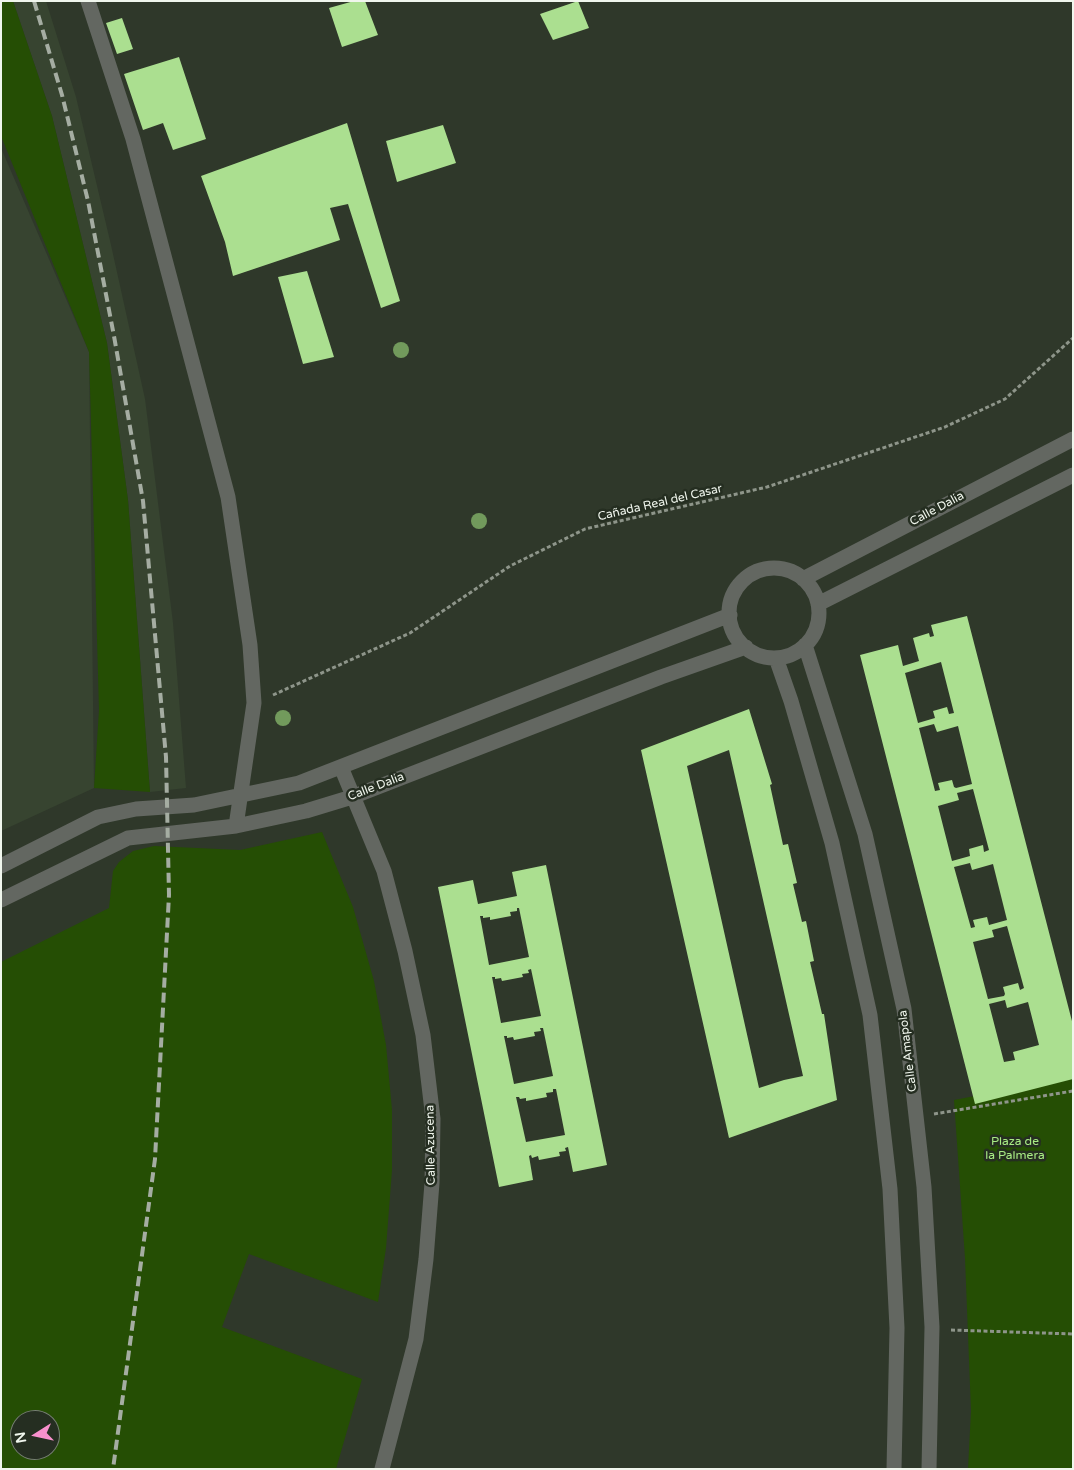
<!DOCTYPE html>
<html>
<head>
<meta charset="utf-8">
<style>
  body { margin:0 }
  #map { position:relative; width:1074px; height:1470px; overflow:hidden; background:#2f382a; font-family:"Varela Round",sans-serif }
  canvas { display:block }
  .frame { position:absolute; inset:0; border:2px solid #f0f6ed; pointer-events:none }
  .north { position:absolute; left:10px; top:1410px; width:50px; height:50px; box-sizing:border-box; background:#252e21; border:1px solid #767e73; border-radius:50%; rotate:260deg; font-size:14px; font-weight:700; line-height:20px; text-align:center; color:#f0f6ed }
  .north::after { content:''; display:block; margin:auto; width:18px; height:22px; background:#f890cc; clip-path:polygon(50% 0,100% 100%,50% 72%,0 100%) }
</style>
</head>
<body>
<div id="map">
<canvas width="1074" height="1470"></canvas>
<div class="frame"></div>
<div class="north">N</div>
</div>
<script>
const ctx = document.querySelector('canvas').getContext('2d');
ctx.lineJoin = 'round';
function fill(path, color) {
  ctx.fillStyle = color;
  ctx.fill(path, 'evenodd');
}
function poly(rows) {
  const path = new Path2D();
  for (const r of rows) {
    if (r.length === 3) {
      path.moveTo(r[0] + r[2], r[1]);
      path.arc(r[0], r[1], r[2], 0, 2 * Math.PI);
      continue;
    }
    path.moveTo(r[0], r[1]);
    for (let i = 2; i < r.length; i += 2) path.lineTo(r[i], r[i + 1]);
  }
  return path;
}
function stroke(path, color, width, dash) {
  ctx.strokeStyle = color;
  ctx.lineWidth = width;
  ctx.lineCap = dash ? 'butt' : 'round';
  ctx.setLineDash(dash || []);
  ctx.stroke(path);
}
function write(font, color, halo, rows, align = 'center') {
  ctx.font = font + ' "Varela Round",sans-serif';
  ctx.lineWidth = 5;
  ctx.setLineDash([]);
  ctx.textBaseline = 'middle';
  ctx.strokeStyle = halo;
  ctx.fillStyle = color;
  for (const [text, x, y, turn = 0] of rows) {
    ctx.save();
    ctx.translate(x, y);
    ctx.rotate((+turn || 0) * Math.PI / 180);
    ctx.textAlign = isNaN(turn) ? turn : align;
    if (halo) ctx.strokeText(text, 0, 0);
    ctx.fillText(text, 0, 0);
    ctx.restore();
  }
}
fill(poly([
  [13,1,46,1,76,97,111,245,145,399,173,623,186,788,150,792,128,500,107,343,52,116],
  [1,148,89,352,94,788,1,831]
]), '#374430');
fill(poly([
  [1,1,13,1,52,116,107,343,128,500,150,792,94,788,99,710,89,352,1,136],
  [322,832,353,907,374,981,386,1045,392,1110,392,1170,386,1248,378,1302,249,1254,222,1327,362,1379,336,1469,1,1469,1,962,109,908,113,871,119,862,133,851,154,846,240,850],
  [20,1420,50,1420,50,1450,20,1450],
  [1073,1077,1073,1469,968,1469,971,1411,965,1258,954,1100]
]), '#254e04');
fill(poly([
  [354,1,365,1,378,35,342,47,329,8],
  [578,1,589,28,553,40,540,14],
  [122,18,133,49,117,54,106,23],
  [179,57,206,139,173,150,163,123,143,130,124,74],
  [347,123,400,301,381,308,348,204,330,208,340,240,233,276,225,242,201,176],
  [443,125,456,163,397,182,386,141],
  [307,271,334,357,303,364,278,277],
  [967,616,1073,1025,1073,1079,975,1104,860,655,898,645,903,666,919,661,913,638,929,633,930,637,934,636,931,625],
  [941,662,954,713,949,714,947,707,933,711,935,718,918,723,905,673],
  [934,724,937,732,958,726,972,784,956,788,954,787,952,780,938,783,940,790,935,791,919,728],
  [973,789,989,850,984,852,983,845,969,849,970,856,952,861,938,806,959,800,957,793],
  [970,863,972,870,993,864,1007,920,989,925,987,917,973,920,975,927,971,928,954,867],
  [1007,926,1024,988,1020,990,1018,983,1003,987,1005,994,1004,996,988,999,973,942,994,937,992,930],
  [1005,1000,1007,1008,1028,1002,1039,1045,1013,1052,1015,1060,1004,1062,989,1004],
  [749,709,772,784,770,785,783,845,788,844,797,883,793,884,802,922,806,921,814,961,810,962,822,1014,824,1014,837,1100,729,1138,641,750],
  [729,750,803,1076,784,1080,759,1088,687,766],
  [546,865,607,1165,573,1172,568,1147,565,1148,566,1151,559,1152,560,1156,539,1160,538,1156,532,1158,531,1155,529,1156,533,1180,499,1187,438,887,473,880,478,904,517,896,512,872],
  [517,908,519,908,529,957,489,965,480,916,483,916,483,918,490,917,490,920,511,916,510,912,517,911],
  [531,969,541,1016,501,1023,492,977,495,977,495,979,501,978,502,981,523,977,522,974,529,973,528,970],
  [540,1028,543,1028,553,1076,514,1084,504,1036,507,1036,507,1038,513,1037,514,1040,535,1036,534,1032,541,1031],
  [553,1089,556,1089,565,1135,526,1142,516,1097,519,1097,520,1099,526,1098,526,1101,547,1097,546,1093,553,1092]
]), '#abdf90');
stroke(poly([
  [273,695,410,633,510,566,585,529,767,487,945,427,1005,399,1073,338],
  [934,1114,1073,1091],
  [951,1330,1073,1334]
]), '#8e958a', 3, [4, 2.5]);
stroke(poly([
  [88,1,133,139,228,497,250,645,254,703,236,826],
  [774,613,45],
  [803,579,1073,439],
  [818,604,1073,475],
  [805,645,865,834,904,1009,924,1187,932,1327,929,1469],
  [776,658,791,701,832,843,870,1015,890,1189,897,1328,894,1469],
  [341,767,384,871,405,951,423,1035,433,1119,432,1183,426,1259,416,1339,382,1469],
  [1,866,98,817,136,809,194,805,299,783,730,615],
  [1,900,128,838,236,826,306,811,352,797,661,677,746,647]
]), '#636761', 15);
stroke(poly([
  [34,1,62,95,88,201,114,336,143,501,166,757,169,895,155,1159,113,1469]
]), '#a5ada2', 4, [10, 5]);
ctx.fillStyle = '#729a5c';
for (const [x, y] of [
  [401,350],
  [479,521],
  [283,718]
]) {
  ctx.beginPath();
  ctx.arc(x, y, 8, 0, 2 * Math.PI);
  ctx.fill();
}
write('12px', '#f0f6ed', '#252e21', [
  ["Cañada Real del Casar",660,503,-13],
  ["Calle Dalia",937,509,-28],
  ["Calle Dalia",376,787,-21],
  ["Calle Amapola",908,1051,-97],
  ["Calle Azucena",431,1145,-91]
]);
write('12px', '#a8eb84', '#252e21', [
  ["Plaza de",1015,1142],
  ["la Palmera",1015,1156]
]);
</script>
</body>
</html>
